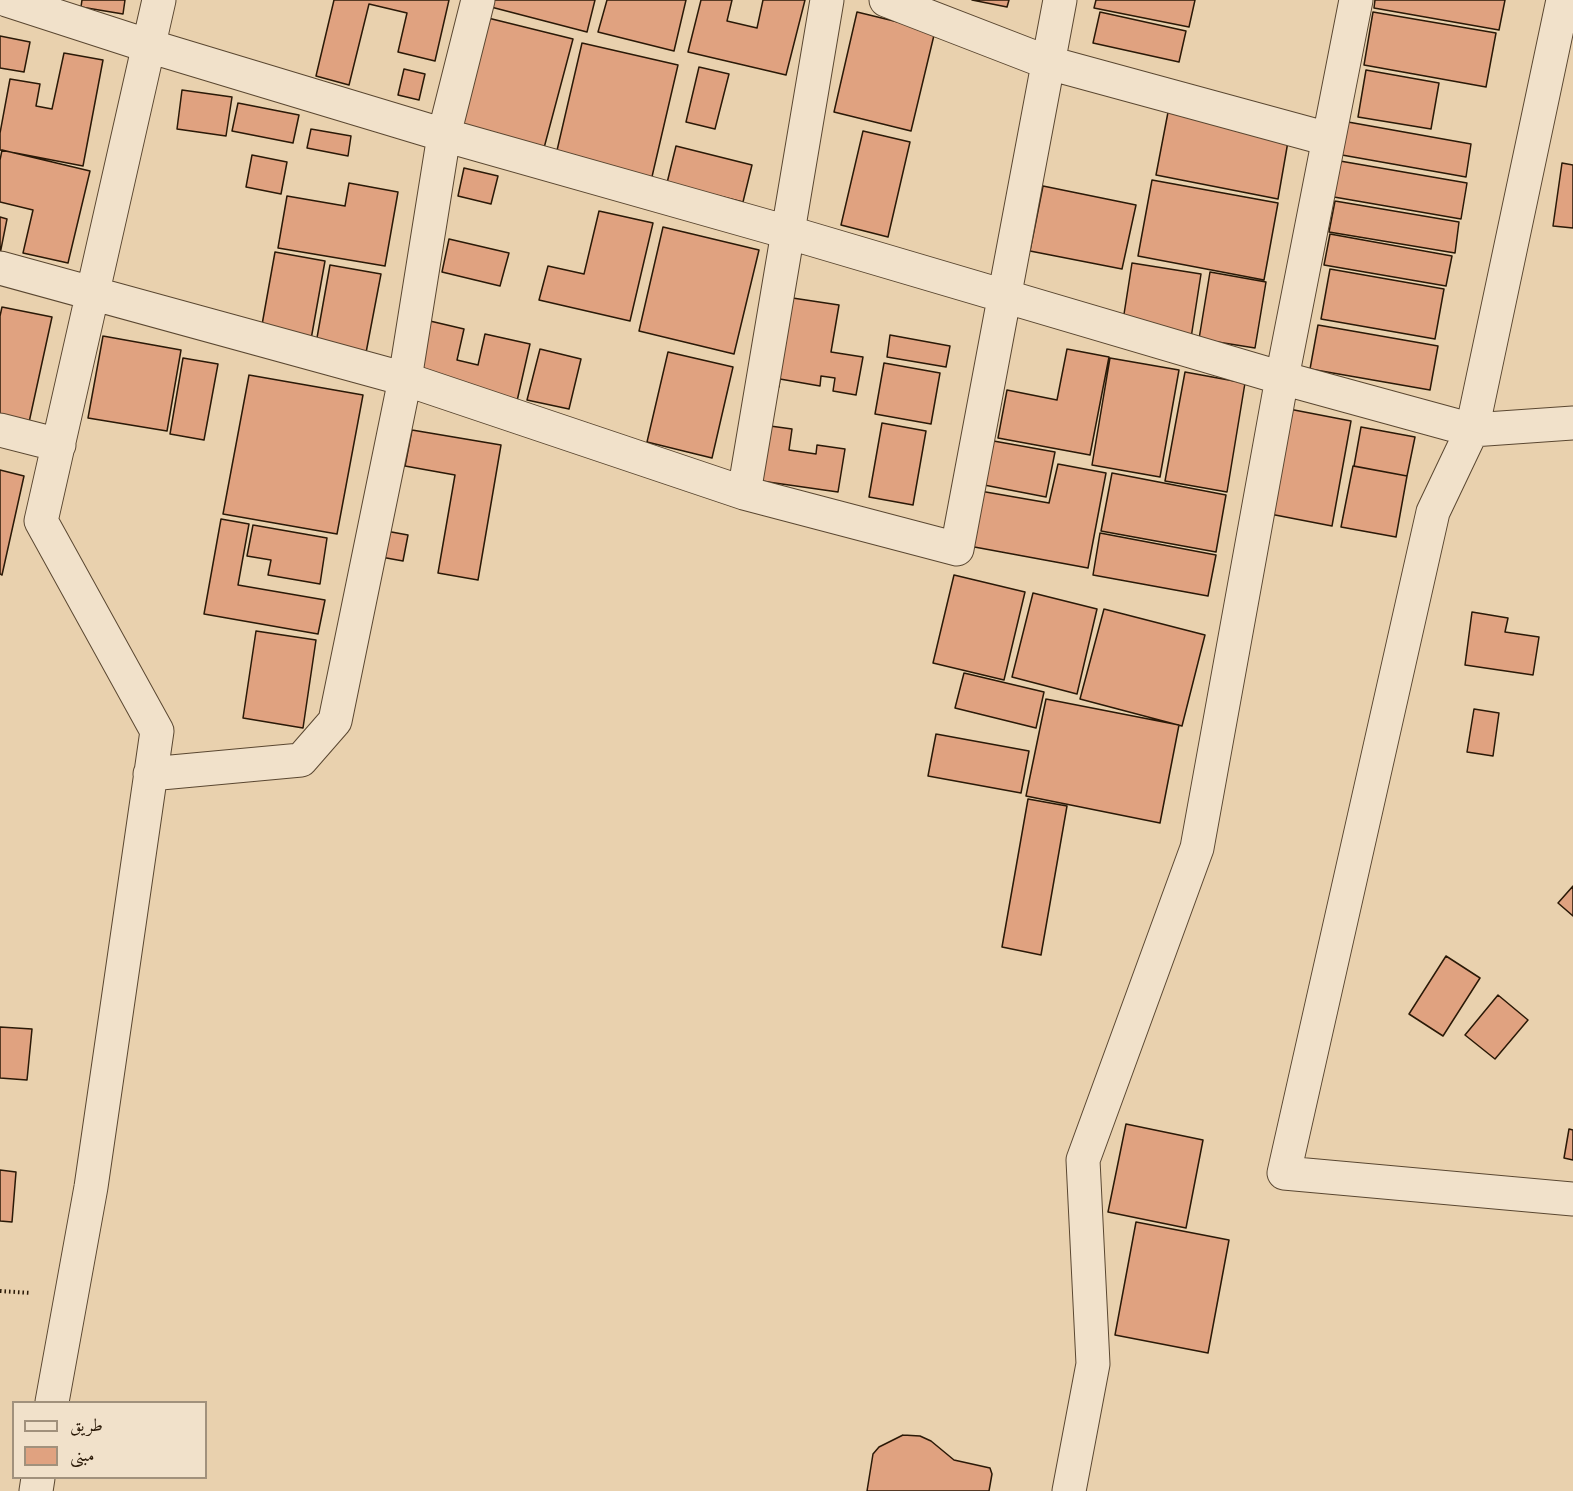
<!DOCTYPE html>
<html>
<head>
<meta charset="utf-8">
<style>
  body { margin:0 }
  #map { position:relative; width:1573px; height:1491px; overflow:hidden; background:#e9d1ae; font-family:"Old Standard TT",Amiri,serif }
  canvas { display:block }
  .legend { position:absolute; left:12px; top:1401px; width:195px; height:78px; box-sizing:border-box; background:#f1e1ca; border:2px solid #a1917c; margin:0; padding:8px 10px; list-style:none; font-size:18px; color:#2a1907 }
  .legend li { display:flex; align-items:center; gap:12px; height:30px }
  .legend b { width:30px; border:2px solid #a1917c }
</style>
</head>
<body>
<div id="map">
<canvas width="1573" height="1491"></canvas>
<ul class="legend">
<li><b style="height:8px;background:#f1e1ca"></b>طريق</li>
<li><b style="height:16px;background:#e0a280"></b>مبنى</li>
</ul>
</div>
<script>
const ctx = document.querySelector('canvas').getContext('2d');
ctx.lineJoin = 'round';
function fill(path, color) {
  ctx.fillStyle = color;
  ctx.fill(path, 'evenodd');
}
function poly(rows) {
  const path = new Path2D();
  for (const r of rows) {
    path.moveTo(r[0], r[1]);
    for (let i = 2; i < r.length; i += 2) path.lineTo(r[i], r[i + 1]);
  }
  return path;
}
function stroke(path, color, width, dash) {
  ctx.strokeStyle = color;
  ctx.lineWidth = width;
  ctx.lineCap = dash ? 'butt' : 'round';
  ctx.setLineDash(dash || []);
  ctx.stroke(path);
}
const building = poly([
  [82,0,125,0,123,14,81,7,82,0],
  [334,0,449,0,435,61,398,52,407,13,369,4,349,85,316,76,334,0],
  [492,0,595,0,587,32,491,7,492,0],
  [607,0,686,0,674,51,598,32,607,0],
  [701,0,732,0,727,21,757,28,763,0,805,0,786,75,688,52,701,0],
  [972,0,1009,0,1007,7,972,0],
  [1096,0,1195,0,1189,27,1094,8,1096,0],
  [1375,0,1505,0,1499,30,1374,8,1375,0],
  [857,12,935,31,911,131,834,112,857,12],
  [1100,12,1186,31,1179,62,1093,43,1100,12],
  [1373,12,1496,33,1486,87,1364,65,1373,12],
  [484,17,573,39,544,148,456,126,484,17],
  [0,36,30,42,24,72,0,68,0,36],
  [582,43,678,65,651,181,555,159,582,43],
  [64,53,103,60,83,166,0,150,0,133,10,79,40,84,36,106,52,109,64,53],
  [699,67,729,74,715,129,686,122,699,67],
  [404,69,425,74,419,100,398,95,404,69],
  [1366,70,1439,83,1431,129,1358,117,1366,70],
  [182,90,232,97,226,136,177,129,182,90],
  [238,103,299,115,293,143,232,131,238,103],
  [1169,107,1290,130,1278,199,1156,175,1169,107],
  [1348,122,1471,144,1466,177,1342,155,1348,122],
  [311,129,351,136,348,156,307,148,311,129],
  [863,131,910,142,888,237,841,225,863,131],
  [676,146,752,165,743,202,667,183,676,146],
  [2,150,90,171,68,263,23,253,33,210,0,202,0,160,2,150],
  [252,155,287,162,281,194,246,187,252,155],
  [1340,161,1467,183,1461,219,1334,197,1340,161],
  [1562,163,1573,165,1573,228,1553,226,1562,163],
  [464,168,498,176,491,204,458,196,464,168],
  [1152,180,1278,203,1264,280,1138,256,1152,180],
  [349,183,398,192,385,266,278,248,287,196,345,206,349,183],
  [1043,186,1136,205,1122,269,1030,251,1043,186],
  [1335,201,1459,222,1455,253,1329,232,1335,201],
  [599,211,653,223,630,321,539,300,548,266,584,274,599,211],
  [0,217,7,219,0,254,0,217],
  [663,227,759,250,734,354,639,331,663,227],
  [1330,234,1452,256,1446,286,1324,265,1330,234],
  [449,239,509,253,500,286,442,272,449,239],
  [275,252,325,261,310,345,260,336,275,252],
  [1132,263,1201,274,1191,338,1122,327,1132,263],
  [330,265,381,274,365,358,315,349,330,265],
  [1330,269,1444,289,1435,339,1321,319,1330,269],
  [1210,272,1266,282,1255,348,1199,339,1210,272],
  [786,297,839,305,831,352,863,357,856,395,833,391,835,378,821,376,820,386,780,379,779,387,772,386,786,297],
  [2,307,52,317,28,427,0,420,0,316,2,307],
  [430,321,464,329,457,360,478,365,485,334,530,344,517,401,416,377,430,321],
  [1318,325,1438,346,1430,390,1310,369,1318,325],
  [890,335,950,346,946,367,887,357,890,335],
  [103,336,181,350,167,431,88,418,103,336],
  [540,349,581,359,569,409,527,400,540,349],
  [1067,349,1109,357,1090,455,998,438,1007,390,1057,400,1067,349],
  [668,352,733,367,712,458,647,442,668,352],
  [183,358,218,364,204,440,170,434,183,358],
  [1110,358,1179,370,1160,477,1092,465,1110,358],
  [884,363,940,373,931,424,875,414,884,363],
  [1185,372,1245,383,1227,492,1165,481,1185,372],
  [249,375,363,395,337,534,223,514,249,375],
  [1289,409,1351,421,1332,526,1270,514,1289,409],
  [882,423,926,431,913,505,869,497,882,423],
  [763,425,792,429,789,450,816,454,817,445,845,449,838,492,754,480,763,425],
  [1361,427,1415,437,1407,476,1354,466,1361,427],
  [412,430,501,445,478,580,438,573,455,475,405,466,412,430],
  [988,440,1055,452,1046,497,979,484,988,440],
  [1058,464,1106,473,1088,568,969,546,980,491,1049,503,1058,464],
  [1353,466,1407,476,1396,537,1341,527,1353,466],
  [0,470,24,476,2,575,0,574,0,470],
  [1112,473,1226,495,1216,552,1101,531,1112,473],
  [221,519,249,524,238,585,325,600,318,634,204,614,221,519],
  [253,525,327,538,320,584,268,575,271,560,247,556,253,525],
  [386,531,408,535,403,561,381,557,386,531],
  [1100,533,1216,555,1208,596,1093,575,1100,533],
  [954,575,1025,592,1004,680,933,663,954,575],
  [1033,593,1097,609,1077,694,1012,677,1033,593],
  [1104,609,1205,635,1182,726,1080,699,1104,609],
  [1472,612,1508,618,1505,632,1539,637,1533,675,1465,665,1472,612],
  [256,631,316,640,303,728,243,718,256,631],
  [964,673,1044,692,1036,728,955,708,964,673],
  [1046,699,1179,725,1160,823,1026,796,1046,699],
  [1474,709,1499,713,1493,756,1467,752,1474,709],
  [936,734,1029,751,1021,793,928,776,936,734],
  [1028,799,1067,806,1041,955,1002,947,1028,799],
  [1573,886,1573,916,1558,903,1573,886],
  [1446,956,1480,978,1443,1036,1409,1014,1446,956],
  [1498,995,1528,1020,1495,1059,1465,1035,1498,995],
  [0,1027,32,1029,27,1080,0,1078,0,1027],
  [1126,1124,1203,1140,1186,1228,1108,1212,1126,1124],
  [1569,1129,1573,1130,1573,1160,1564,1158,1569,1129],
  [0,1170,16,1172,12,1222,0,1221,0,1170],
  [1136,1222,1229,1240,1208,1353,1115,1335,1136,1222],
  [903,1435,920,1436,931,1441,954,1460,990,1468,992,1474,989,1491,867,1491,873,1454,879,1447,903,1435]
]);
fill(building, '#e0a280');
stroke(building, '#2a1907', 1.5);
const minor = poly([
  [7,0,149,46,444,135,787,232,1282,378,1472,430,1573,423],
  [886,0,1049,63,1328,139],
  [1563,0,1472,430,1433,512,1284,1173,1573,1199],
  [0,268,405,379,744,493,957,549,1060,0],
  [0,430,59,445],
  [744,493,827,0],
  [150,774,301,760,335,721,405,379,444,135,478,0],
  [52,1402,91,1187,157,731,41,521,159,0],
  [36,1491,38,1478],
  [1069,1491,1093,1364,1083,1160,1197,848,1282,378,1356,0]
]);
stroke(minor, '#5a4731', 35);
stroke(poly([
  [0,1291,31,1293]
]), '#2a1907', 4, [1.5, 3]);
stroke(minor, '#f1e1ca', 33);
</script>
</body>
</html>
